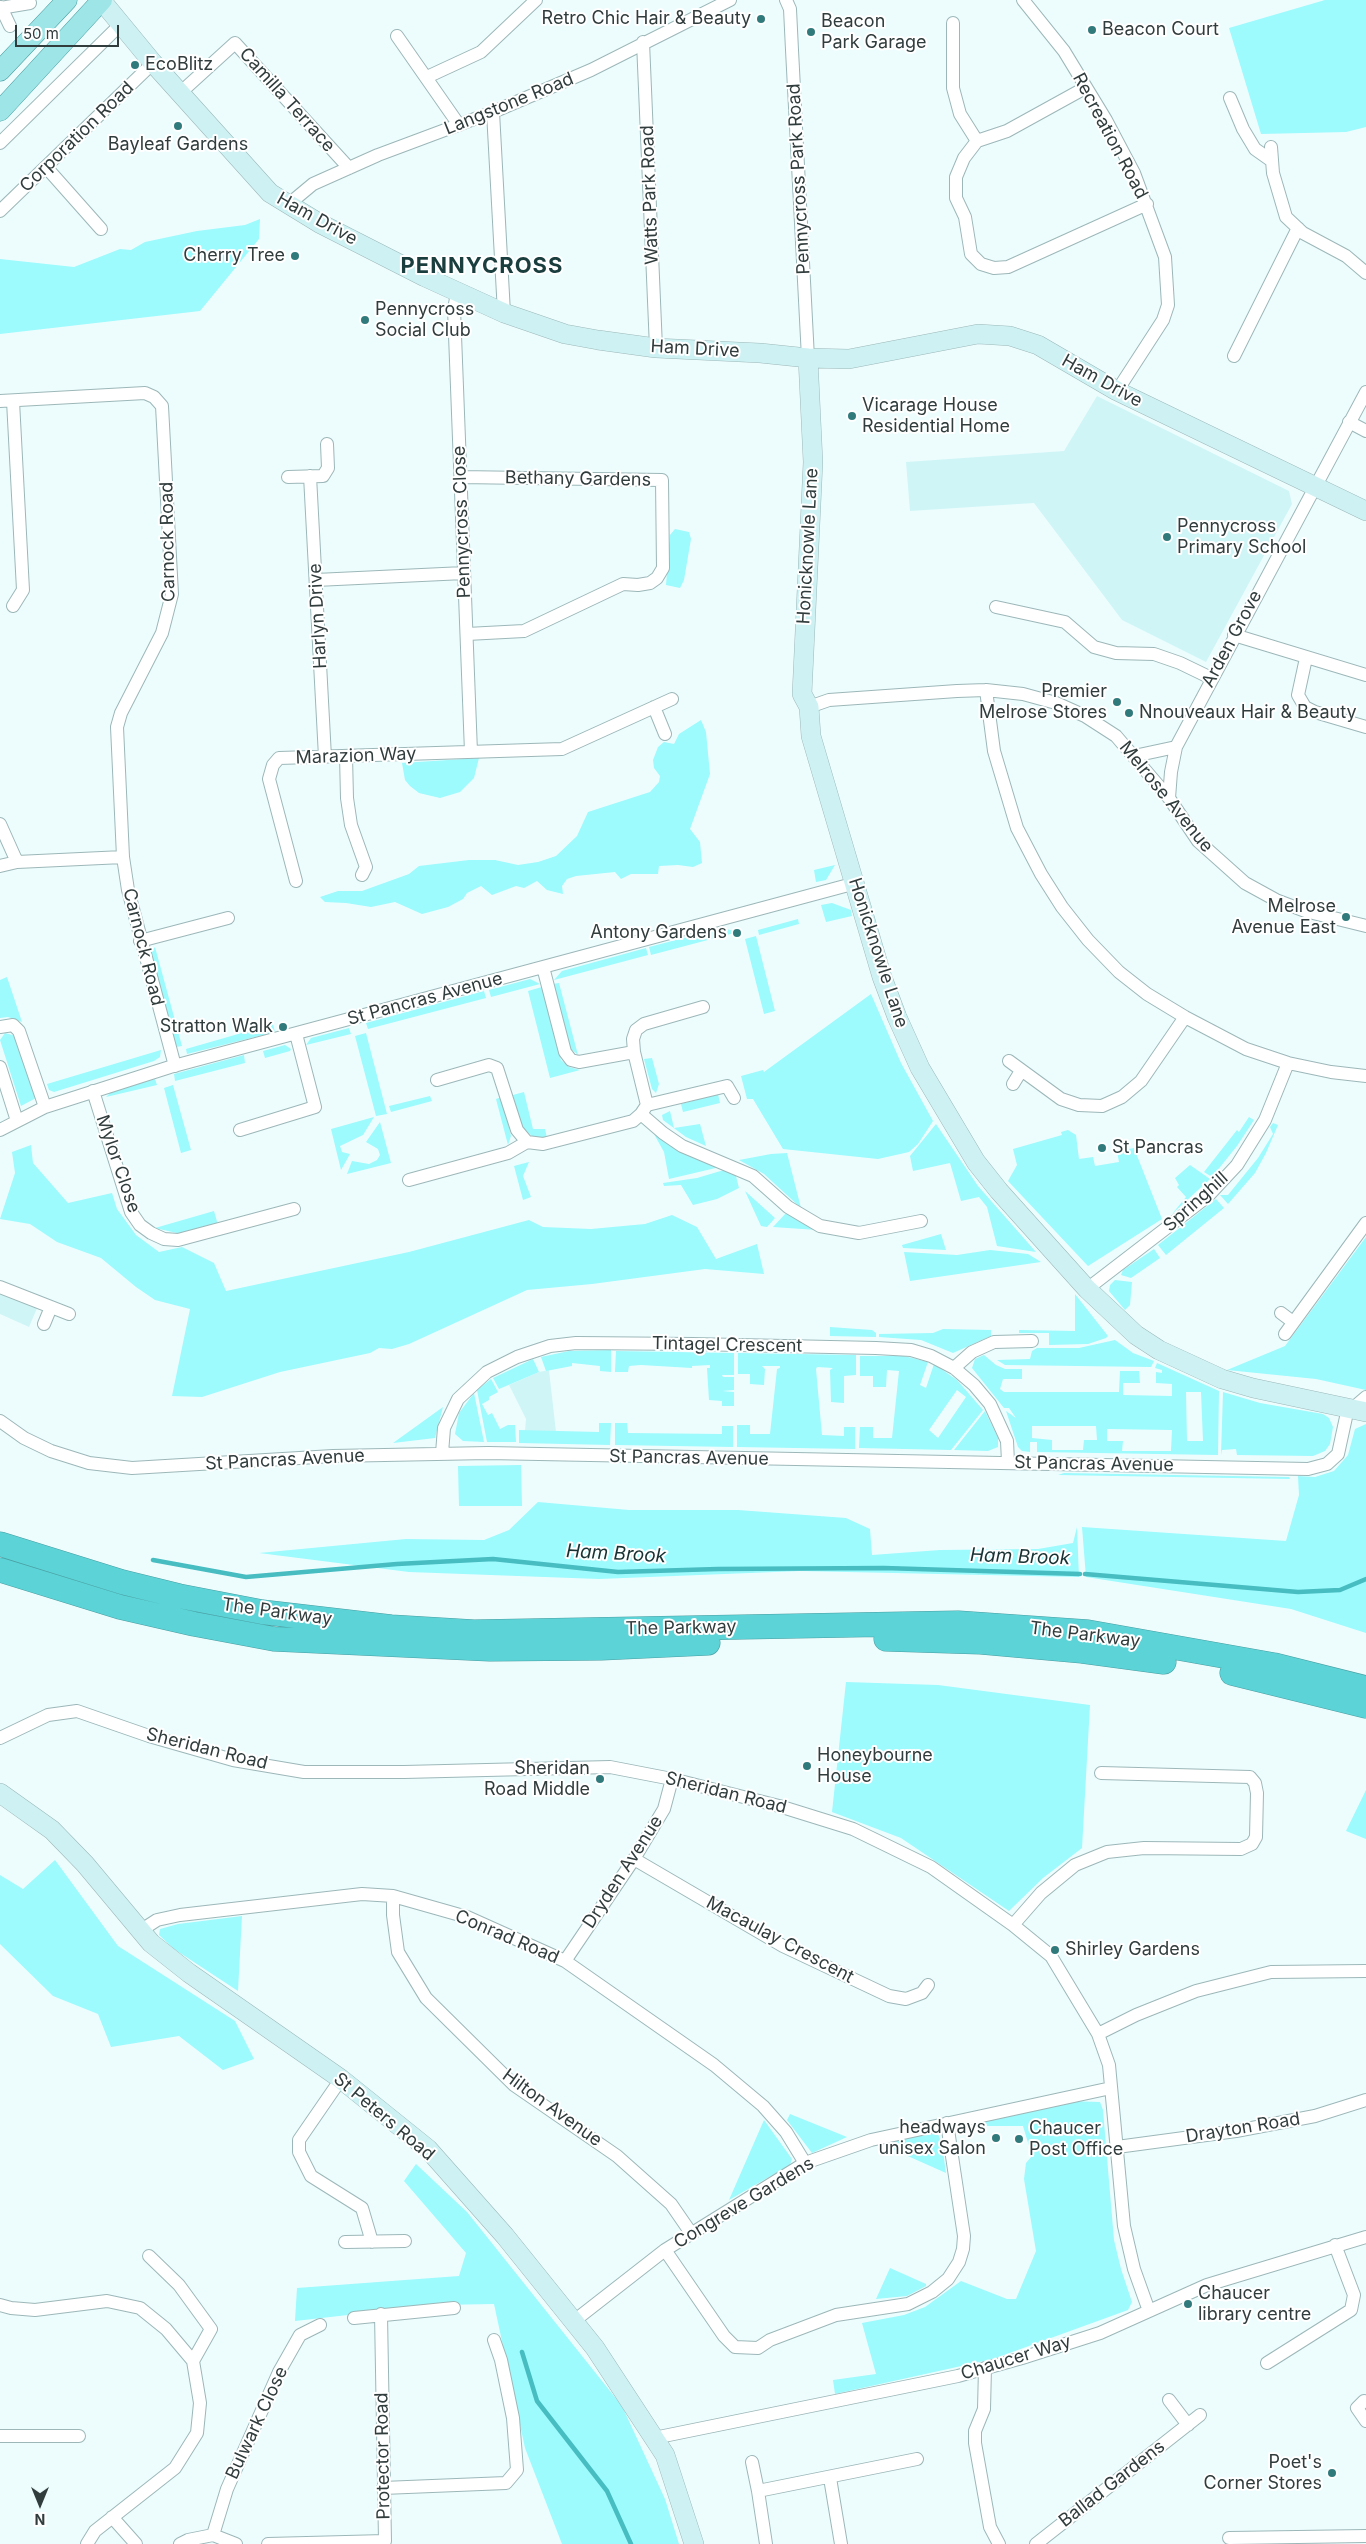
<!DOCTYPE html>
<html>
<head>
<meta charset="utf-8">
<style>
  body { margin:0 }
  #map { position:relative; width:1366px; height:2544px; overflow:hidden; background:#edfdfe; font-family:Inter,sans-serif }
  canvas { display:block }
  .north { position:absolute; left:15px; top:2479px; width:50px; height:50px; -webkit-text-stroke:4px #fff; paint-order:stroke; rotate:180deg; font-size:14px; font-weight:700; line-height:20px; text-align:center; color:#313c3c }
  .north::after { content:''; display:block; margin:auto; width:18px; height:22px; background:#313c3c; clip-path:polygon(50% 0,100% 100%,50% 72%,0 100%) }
  .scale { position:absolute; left:15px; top:25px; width:104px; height:22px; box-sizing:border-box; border:2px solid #313c3c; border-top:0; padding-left:6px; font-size:15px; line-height:18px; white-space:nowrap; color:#313c3c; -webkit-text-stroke:4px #fff; paint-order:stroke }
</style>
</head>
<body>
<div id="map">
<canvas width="1366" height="2544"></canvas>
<div class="north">N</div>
<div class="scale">50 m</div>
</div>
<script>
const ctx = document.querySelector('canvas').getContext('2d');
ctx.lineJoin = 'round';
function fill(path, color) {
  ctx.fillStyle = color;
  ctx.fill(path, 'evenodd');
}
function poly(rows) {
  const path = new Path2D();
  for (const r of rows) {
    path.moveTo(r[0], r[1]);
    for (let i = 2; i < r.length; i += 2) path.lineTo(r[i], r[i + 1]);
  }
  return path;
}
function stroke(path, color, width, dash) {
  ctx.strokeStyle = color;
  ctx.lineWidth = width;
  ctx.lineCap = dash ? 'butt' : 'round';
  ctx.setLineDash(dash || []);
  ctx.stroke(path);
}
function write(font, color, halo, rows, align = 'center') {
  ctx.font = font + ' Inter,sans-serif';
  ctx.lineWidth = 4;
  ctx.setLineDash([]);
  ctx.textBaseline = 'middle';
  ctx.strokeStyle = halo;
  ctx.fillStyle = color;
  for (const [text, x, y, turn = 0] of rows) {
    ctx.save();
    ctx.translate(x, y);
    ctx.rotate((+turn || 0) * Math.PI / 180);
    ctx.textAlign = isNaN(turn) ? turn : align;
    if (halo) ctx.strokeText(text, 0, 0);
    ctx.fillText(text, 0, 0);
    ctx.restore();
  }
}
fill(poly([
  [1097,396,1289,491,1292,504,1206,662,1122,620,1034,503,910,511,906,462,1064,451],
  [0,1291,38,1306,29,1327,0,1314],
  [549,1370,556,1432,525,1431,526,1419,509,1385,539,1372]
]), '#d0f5f6');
fill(poly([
  [1325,0,1366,0,1366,127,1346,132,1261,134,1229,28],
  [260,219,259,239,200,311,0,334,0,259,74,267,120,249,131,250,145,242,197,231,245,225],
  [675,529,689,532,691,539,684,580,680,588,666,585,670,535],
  [701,720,706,732,710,774,690,829,700,842,702,863,693,867,678,865,659,866,658,874,631,874,621,879,615,872,576,876,567,879,562,886,563,894,547,890,537,881,524,888,516,886,492,895,481,886,467,893,463,899,448,907,422,914,395,902,371,907,346,903,325,902,320,897,338,891,362,891,409,874,419,866,469,860,495,860,518,865,538,862,556,856,577,836,588,812,650,792,659,782,660,776,654,768,653,760,658,747,664,742,674,744,679,734],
  [479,758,474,778,460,792,440,798,419,793,410,786,405,780,402,763],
  [835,865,826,880,816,882,814,870],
  [832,903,851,910,852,916,826,922,821,905],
  [798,919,799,924,759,935,758,930],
  [722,928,738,932,651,955,649,947],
  [756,936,775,1011,764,1014,745,939],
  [155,947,182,1046,176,1047,152,957,152,951],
  [646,948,648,955,554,980,562,971],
  [7,977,22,1022,8,1017,0,1018,0,980],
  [530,979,540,984,491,997,489,990],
  [559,983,578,1055,570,1048,553,984],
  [542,987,561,1060,569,1067,580,1070,550,1078,528,991],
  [484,991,486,998,368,1029,366,1023],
  [871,994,901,1063,933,1121,918,1144,909,1152,878,1159,783,1149,753,1099,747,1099,741,1076,763,1070,764,1072],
  [273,1024,275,1032,187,1054,186,1049],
  [349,1028,351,1034,306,1045,311,1038],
  [5,1033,16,1036,36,1098,21,1106,0,1040],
  [366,1033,387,1114,376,1116,355,1036],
  [285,1045,291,1049,290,1051,265,1058,263,1051],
  [161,1050,160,1057,154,1061,54,1092,49,1090,47,1084],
  [244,1055,245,1063,175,1081,174,1074],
  [652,1058,659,1084,656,1093,652,1089,644,1059],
  [155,1079,157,1085,106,1097,111,1092],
  [173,1085,191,1150,181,1153,164,1088],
  [524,1092,533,1129,545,1129,547,1138,534,1138,522,1127,513,1095],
  [718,1094,720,1103,683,1112,681,1104],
  [430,1096,432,1101,391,1112,389,1106],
  [502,1097,511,1136,508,1145,496,1099],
  [670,1111,674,1128,700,1124,706,1146,686,1137,663,1120,662,1115],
  [374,1117,363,1135,340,1146,342,1152,350,1154,341,1170,331,1129],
  [1249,1117,1254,1120,1237,1146,1212,1177,1204,1172,1237,1130,1239,1132],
  [380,1122,391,1163,347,1174,352,1161,369,1164,377,1160,380,1155,378,1149,366,1142],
  [1273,1123,1278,1125,1266,1153,1255,1173,1228,1204,1220,1195,1228,1195,1258,1158,1273,1134,1270,1127],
  [936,1124,978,1186,1036,1252,997,1246,987,1207,979,1197,961,1201,950,1163,913,1171,910,1156],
  [1068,1130,1076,1135,1079,1159,1093,1157,1095,1166,1119,1162,1117,1151,1134,1148,1162,1219,1088,1266,1008,1181,1017,1165,1013,1149,1062,1135,1061,1132],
  [654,1134,686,1155,720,1167,669,1179,664,1152],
  [31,1145,33,1163,68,1203,112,1193,117,1209,136,1235,159,1252,182,1247,214,1263,226,1291,409,1252,529,1220,543,1227,591,1229,645,1224,672,1215,697,1227,716,1259,757,1244,764,1274,705,1269,592,1284,527,1290,409,1344,392,1349,379,1348,370,1353,280,1372,202,1397,172,1396,190,1309,155,1300,136,1287,101,1258,57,1242,30,1224,0,1219,15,1173,12,1152],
  [787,1153,801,1208,764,1174,739,1160,771,1154],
  [529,1162,523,1176,531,1197,523,1200,514,1166],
  [1190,1165,1210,1179,1172,1214,1186,1197,1177,1187,1179,1185,1175,1178],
  [724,1170,736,1176,739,1188,717,1199,693,1205,681,1185,664,1186,663,1183,697,1178],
  [745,1191,775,1218,767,1227,761,1226],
  [1216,1199,1224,1208,1166,1255,1158,1245],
  [214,1211,218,1225,181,1234,155,1228],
  [786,1213,817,1230,773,1227],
  [941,1234,946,1250,903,1248,902,1245],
  [1366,1237,1366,1390,1316,1379,1227,1370,1285,1346],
  [1154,1249,1160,1258,1131,1278,1121,1275,1123,1270],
  [990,1250,1028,1254,1041,1262,910,1281,904,1252,957,1255],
  [1115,1280,1132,1282,1130,1305,1125,1310,1109,1291,1110,1285],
  [1075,1294,1108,1336,1106,1338,1088,1344,1049,1345,1049,1333,1019,1333,1019,1330,1075,1331],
  [830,1327,872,1330,876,1333,876,1337,830,1336],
  [943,1329,991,1330,991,1336,953,1353,921,1340,879,1337,879,1334,933,1333],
  [1115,1340,1133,1353,1154,1361,1151,1367,1005,1365,997,1360,1030,1359,1032,1351,1037,1348,1079,1348],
  [611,1350,611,1372,600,1371,600,1366,572,1363,572,1366,546,1371,541,1357,569,1351],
  [616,1351,734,1353,734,1375,722,1375,723,1377,734,1377,734,1390,722,1391,734,1392,734,1406,722,1406,722,1401,709,1400,707,1368,710,1368,710,1365,692,1366,692,1368,641,1365,629,1366,628,1372,615,1372],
  [738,1353,856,1355,856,1375,844,1376,844,1403,831,1402,830,1370,833,1368,817,1367,816,1369,822,1435,844,1436,844,1427,855,1427,855,1449,737,1447,737,1425,750,1425,750,1434,770,1434,777,1369,780,1368,780,1366,762,1366,765,1369,764,1385,750,1384,750,1374,738,1374],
  [984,1355,996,1365,1005,1369,1022,1369,1022,1379,1003,1379,1000,1389,1004,1392,1119,1392,1120,1371,1139,1371,1140,1383,1123,1383,1123,1395,1172,1396,1172,1384,1156,1383,1156,1372,1162,1373,1162,1370,1155,1368,1157,1363,1219,1391,1218,1455,1037,1452,1037,1442,1030,1442,1030,1452,1022,1451,1018,1447,1006,1411,1016,1418,1009,1408,1004,1408,972,1368,975,1359],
  [1186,1392,1201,1392,1203,1441,1187,1441],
  [1032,1426,1096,1426,1097,1440,1084,1440,1083,1450,1052,1450,1052,1440,1032,1438],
  [1107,1429,1172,1430,1171,1451,1122,1451,1123,1441,1107,1441],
  [860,1356,904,1356,928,1362,920,1385,926,1388,934,1364,957,1380,983,1410,951,1450,859,1448,860,1427,873,1427,873,1438,892,1438,899,1371,887,1370,886,1387,873,1387,873,1376,860,1376],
  [957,1390,966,1397,938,1438,929,1430],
  [533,1359,539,1372,499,1389,493,1378],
  [491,1379,498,1392,489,1397,489,1400,482,1404,488,1415,492,1413,500,1429,508,1425,515,1425,516,1442,487,1442,477,1390],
  [1223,1392,1260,1403,1323,1414,1329,1418,1333,1427,1330,1444,1325,1451,1313,1456,1237,1455,1236,1449,1222,1450,1221,1455],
  [474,1393,484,1442,463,1441,455,1434,459,1413],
  [443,1407,435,1438,393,1443],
  [985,1411,998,1438,998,1447,988,1451,954,1450],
  [599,1423,611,1423,610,1445,519,1443,519,1430,599,1432],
  [615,1423,627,1423,628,1433,722,1434,722,1426,733,1426,733,1447,615,1445],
  [1366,1424,1366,1633,1291,1609,1086,1577,1082,1527,1286,1541,1299,1495,1298,1476,1315,1477,1334,1471,1348,1455,1355,1429],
  [521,1465,522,1506,459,1506,458,1466],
  [1064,1473,1289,1477,1290,1479,1058,1475],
  [538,1502,629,1510,738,1510,846,1518,870,1529,872,1555,940,1550,1038,1549,1073,1543,1077,1527,1079,1577,800,1571,599,1579,409,1572,259,1553,406,1539,484,1540,509,1530],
  [846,1682,938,1685,1090,1705,1082,1848,1043,1878,1009,1911,901,1838,832,1812],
  [1366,1790,1366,1839,1346,1831],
  [55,1860,118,1946,235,2021,254,2059,223,2070,179,2036,111,2047,98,2014,53,1996,0,1944,0,1875,23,1889],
  [242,1916,238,1991,174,1949,159,1935,160,1929,178,1924],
  [1068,2101,1100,2102,1103,2110,1114,2240,1121,2269,1132,2302,1128,2310,993,2359,835,2394,833,2380,876,2374,862,2323,904,2315,925,2307,961,2281,1007,2299,1016,2299,1036,2251,1024,2179,1026,2163,1032,2156,1023,2126,967,2126,966,2124],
  [790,2114,847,2137,812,2153,787,2120],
  [764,2120,792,2159,790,2165,729,2200],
  [928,2132,938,2134,942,2144,946,2173,883,2145],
  [416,2164,467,2212,622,2406,665,2499,679,2544,562,2544,525,2448,494,2304,436,2305,295,2321,297,2288,459,2276,466,2253,404,2181],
  [890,2268,926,2284,926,2286,907,2296,876,2299]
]), '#9dfafd');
stroke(poly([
  [153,1560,246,1577,397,1564,493,1559,618,1572,718,1569,884,1568,1080,1574],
  [1085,1574,1298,1592,1340,1590,1366,1579],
  [522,2352,537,2401,607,2491,631,2544]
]), '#47bcc1', 4.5);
const street = poly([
  [786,0,790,9,792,50,808,358],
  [1023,0,1064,51,1106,120,1134,173,1165,257,1168,305,1163,320,1117,391],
  [1,7,10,26],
  [0,8,30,3],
  [953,23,953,88,960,114,977,141],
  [397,36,459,125],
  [643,42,656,348],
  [427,77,481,52,536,0],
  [1085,88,1007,131,977,141,964,158,956,177,956,198,965,217,971,254,981,264,994,268,1008,267,1147,204],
  [180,93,235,43,349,168],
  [1230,98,1243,129,1255,149,1272,161],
  [493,112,504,313],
  [0,143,121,24],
  [1271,147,1273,173,1286,217,1303,233,1346,256,1366,273],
  [46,167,101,229],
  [289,204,313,184,378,155,493,112,591,70,730,0],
  [0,211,153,63],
  [457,293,454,309,471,752],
  [1234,356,1298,228],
  [0,401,145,393,154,397,162,406,172,594,162,633,121,713,117,727,123,857,128,890,175,1066],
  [13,401,23,590,13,606],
  [1349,422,1366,431],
  [310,476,325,757],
  [288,477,323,476,328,468,327,444],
  [460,477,662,480,663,568,657,578,650,583,638,585,623,584,524,631,467,634],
  [316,580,464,573],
  [996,607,1065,622,1094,647,1116,653,1154,654,1180,663,1211,678],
  [1234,635,1366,675],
  [1306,658,1298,695,1305,707,1315,712,1366,727],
  [986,690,994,751,1017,828,1041,874,1062,907,1088,940,1119,972,1147,994,1185,1017,1246,1049,1288,1063,1331,1072,1366,1076],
  [654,707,665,734],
  [809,707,829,700,957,691,986,690,1023,694,1056,703,1085,716,1116,736,1169,798,1198,841,1245,883,1276,900,1305,911,1366,926],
  [346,756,347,798,351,825,366,867,362,875],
  [1134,756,1176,747],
  [1169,798,1171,772,1176,747,1366,392],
  [0,824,17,862],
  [0,866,17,862,123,857],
  [296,881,269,779,273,765,279,758,562,749,672,699],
  [140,941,228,918],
  [543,967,565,1052,571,1060,579,1062,634,1052],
  [0,1027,13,1025,19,1031,45,1107],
  [1009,1061,1061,1099,1079,1105,1102,1106,1122,1097,1141,1081,1185,1017],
  [0,1067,17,1121],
  [437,1080,489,1065,497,1068,517,1130,527,1142],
  [1013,1084,1021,1071],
  [93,1091,131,1212,140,1225,151,1233,164,1239,178,1240,294,1209],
  [647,1105,727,1086,734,1098],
  [641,1114,663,1133,682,1146,753,1176,788,1207,820,1226,859,1233,921,1221],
  [0,1130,45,1107,170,1067,856,883],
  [240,1130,315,1107,296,1034],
  [409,1180,508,1153,527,1142,543,1144,633,1121,641,1114,647,1105,634,1052,633,1039,636,1030,644,1024,703,1007],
  [0,1287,69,1314],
  [1087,1289,1208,1196,1237,1165,1265,1120,1288,1063],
  [1281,1313,1293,1322],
  [44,1324,51,1307],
  [1285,1334,1366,1223],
  [954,1368,972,1352,994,1342,1032,1341],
  [1352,1409,1366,1397],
  [0,1421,24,1438,51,1451,89,1463,132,1468,333,1456,488,1453,1308,1469,1327,1464,1338,1454,1348,1408],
  [442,1453,444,1428,458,1399,487,1372,517,1357,550,1346,576,1343,693,1344,876,1348,911,1350,931,1356,954,1368,974,1385,990,1404,1007,1441,1008,1462],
  [0,1738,48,1715,77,1711,149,1736,233,1760,304,1772,404,1772,610,1767,672,1779,779,1806,853,1829,931,1867,1013,1925,1051,1956,1098,2034,1109,2065,1124,2226,1134,2269,1149,2311],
  [634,1859,783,1946,889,1996,906,1999,922,1993,928,1985],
  [393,1896,393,1915,398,1952,426,1998,514,2085,617,2156,671,2204,691,2233],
  [1013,1925,1041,1893,1075,1865,1107,1852,1144,1848,1241,1849,1252,1844,1256,1837,1257,1793,1255,1783,1250,1777,1101,1773],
  [140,1931,157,1920,180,1915,362,1894,393,1896,467,1917,565,1961,714,2065,763,2106,786,2132,805,2163],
  [565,1961,634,1859,664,1809,672,1779],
  [1098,2034,1136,2015,1196,1991,1271,1972,1366,1971],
  [341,2079,299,2140,299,2152,311,2176,362,2208,372,2242],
  [1117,2147,1236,2131,1315,2116,1366,2100],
  [345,2242,405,2241],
  [665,2250,724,2336,735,2347,758,2348,770,2340,836,2315,908,2304,932,2292,948,2279,959,2262,963,2249,964,2236,947,2123],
  [149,2256,179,2285,211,2329,193,2361],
  [0,2305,11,2308,35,2310,107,2301,140,2308,166,2329,193,2361,200,2403,197,2433,175,2468,95,2531,87,2544],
  [354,2318,454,2308],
  [574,2321,665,2250,805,2163,871,2140,1111,2088],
  [1267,2363,1351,2310,1354,2295,1335,2245],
  [985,2368,984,2409,975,2431,975,2443,990,2527,999,2544],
  [1169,2400,1188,2425],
  [1364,2401,1357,2408,1366,2421],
  [0,2436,79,2436],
  [654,2438,958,2376,1022,2358,1100,2333,1207,2285,1366,2237],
  [752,2462,758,2491,917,2459],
  [830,2478,841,2544],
  [383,2488,506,2483,517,2470,513,2418,501,2360,494,2340],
  [758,2491,766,2544],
  [112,2517,136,2544],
  [213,2535,227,2489,279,2372,300,2335,320,2325],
  [1229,2538,1366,2536],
  [180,2544,188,2540,213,2535,236,2544],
  [268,2544,385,2541,381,2314],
  [1036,2544,1200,2415]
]);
const secondary = poly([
  [101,0,153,63,270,193,319,223,425,277,504,313,565,334,598,340,656,348,760,353,808,358,849,359,978,334,1010,336,1038,345,1117,391,1366,511],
  [808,358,813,462,802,694,809,707,811,736,882,977,897,1017,920,1068,976,1162,999,1191,1087,1289,1136,1335,1159,1350,1222,1379,1253,1388,1366,1412],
  [0,1793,52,1830,85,1864,151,1943,189,1973,341,2079,428,2149,505,2236,595,2348,665,2455,694,2544]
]);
const primary = poly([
  [0,71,67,0],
  [0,111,102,0]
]);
const highway = poly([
  [0,1544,122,1582,179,1596,262,1612,391,1627,474,1632,958,1623,1088,1632,1274,1665,1366,1688],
  [0,1570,120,1607,194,1624,274,1639,490,1649,601,1648,708,1643],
  [886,1639,981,1642,1082,1651,1164,1662],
  [1232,1673,1366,1706]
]);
stroke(street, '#9db7b8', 14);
stroke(secondary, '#9db7b8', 20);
stroke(primary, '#4c9ea1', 21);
stroke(highway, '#4c9ea1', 25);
stroke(street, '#fff', 12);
stroke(secondary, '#cef2f3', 19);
stroke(primary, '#9de5e7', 20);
stroke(highway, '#5bd3d7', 24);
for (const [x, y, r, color] of [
  [761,19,5,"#307a7c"],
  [1092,30,5,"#307a7c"],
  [811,32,5,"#307a7c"],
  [135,65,5,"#307a7c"],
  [178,126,5,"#307a7c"],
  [295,256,5,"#307a7c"],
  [365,320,5,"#307a7c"],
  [852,416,5,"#307a7c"],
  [1167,537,5,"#307a7c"],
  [1117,702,5,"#307a7c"],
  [1129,713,5,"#307a7c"],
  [1346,917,5,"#307a7c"],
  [737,933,5,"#307a7c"],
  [283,1027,5,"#307a7c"],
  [1102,1148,5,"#307a7c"],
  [807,1766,5,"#307a7c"],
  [600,1779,5,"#307a7c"],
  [1055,1950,5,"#307a7c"],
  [996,2138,5,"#307a7c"],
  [1019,2139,5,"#307a7c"],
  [1188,2304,5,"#307a7c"],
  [1332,2473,5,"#307a7c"]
]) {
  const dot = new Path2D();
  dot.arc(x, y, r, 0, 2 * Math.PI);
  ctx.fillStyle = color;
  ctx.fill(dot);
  stroke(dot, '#fff', 2);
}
write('18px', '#313c3c', '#fff', [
  ["Retro Chic Hair & Beauty",751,19,"right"],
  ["Beacon",821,22],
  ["Park Garage",821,43],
  ["Beacon Court",1102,30],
  ["EcoBlitz",145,65],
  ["Bayleaf Gardens",178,145,"center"],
  ["Cherry Tree",285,256,"right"],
  ["Pennycross",375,310],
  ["Social Club",375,331],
  ["Vicarage House",862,406],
  ["Residential Home",862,427],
  ["Pennycross",1177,527],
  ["Primary School",1177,548],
  ["Premier",1107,692,"right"],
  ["Melrose Stores",1107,713,"right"],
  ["Nnouveaux Hair & Beauty",1139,713],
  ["Melrose",1336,907,"right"],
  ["Avenue East",1336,928,"right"],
  ["Antony Gardens",727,933,"right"],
  ["Stratton Walk",273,1027,"right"],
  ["St Pancras",1112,1148],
  ["Honeybourne",817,1756],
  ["House",817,1777],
  ["Sheridan",590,1769,"right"],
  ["Road Middle",590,1790,"right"],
  ["Shirley Gardens",1065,1950],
  ["headways",986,2128,"right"],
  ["unisex Salon",986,2149,"right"],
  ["Chaucer",1029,2129],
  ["Post Office",1029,2150],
  ["Chaucer",1198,2294],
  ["library centre",1198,2315],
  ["Poet's",1322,2463,"right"],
  ["Corner Stores",1322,2484,"right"]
], 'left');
write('18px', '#313c3c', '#fff', [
  ["Camilla Terrace",287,100,48],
  ["Langstone Road",509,104,-22],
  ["Recreation Road",1110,136,62],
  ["Corporation Road",77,137,-44],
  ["Pennycross Park Road",799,179,-93],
  ["Watts Park Road",650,195,-92],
  ["Ham Drive",317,219,29],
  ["Ham Drive",695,349,3],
  ["Ham Drive",1102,381,29],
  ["Bethany Gardens",578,479,1],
  ["Pennycross Close",462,522,-92],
  ["Carnock Road",168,542,-91],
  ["Honicknowle Lane",808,546,-87],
  ["Harlyn Drive",318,616,-93],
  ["Arden Grove",1232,639,-62],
  ["Marazion Way",356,756,-2],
  ["Melrose Avenue",1166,797,51],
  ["Carnock Road",143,947,76],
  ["Honicknowle Lane",878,953,72],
  ["St Pancras Avenue",425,999,-15],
  ["Mylor Close",118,1164,71],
  ["Springhill",1196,1202,-42],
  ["Tintagel Crescent",727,1345,1],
  ["St Pancras Avenue",689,1458,1],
  ["St Pancras Avenue",285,1460,-3],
  ["St Pancras Avenue",1094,1464,1],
  ["The Parkway",277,1612,8],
  ["The Parkway",681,1628,-1],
  ["The Parkway",1085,1635,7],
  ["Sheridan Road",207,1749,14],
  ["Sheridan Road",726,1793,14],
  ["Dryden Avenue",623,1872,-57],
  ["Conrad Road",507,1937,23],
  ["Macaulay Crescent",780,1940,28],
  ["Hilton Avenue",552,2108,36],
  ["St Peters Road",384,2117,40],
  ["Drayton Road",1243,2128,-9],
  ["Congreve Gardens",744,2203,-31],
  ["Chaucer Way",1016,2358,-17],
  ["Bulwark Close",257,2423,-65],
  ["Protector Road",383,2456,-91],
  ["Ballad Gardens",1112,2484,-38]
]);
write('italic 19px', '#183233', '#fff', [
  ["Ham Brook",616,1554,3],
  ["Ham Brook",1020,1557,2]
]);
ctx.letterSpacing = '1px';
write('bold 22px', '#1a3d3e', '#fff', [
  ["PENNYCROSS",482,266]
]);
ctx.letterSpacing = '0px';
</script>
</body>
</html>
